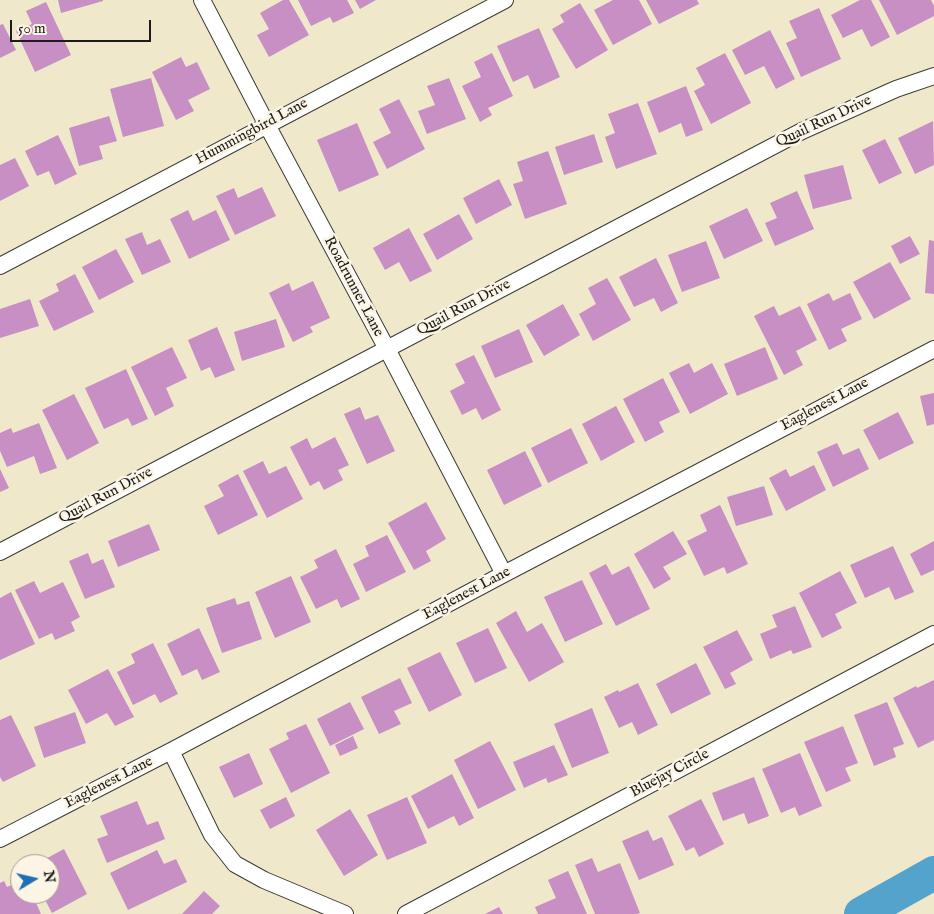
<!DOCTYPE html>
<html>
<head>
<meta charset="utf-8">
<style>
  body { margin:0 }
  #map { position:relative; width:934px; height:914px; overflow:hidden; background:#efe8cb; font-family:"IM FELL English",serif }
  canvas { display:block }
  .north { position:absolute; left:10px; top:854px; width:50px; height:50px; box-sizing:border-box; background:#fcf5e5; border:1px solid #a29e95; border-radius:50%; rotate:81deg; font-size:14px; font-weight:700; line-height:20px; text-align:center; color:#1c1c1c }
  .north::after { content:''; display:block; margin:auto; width:18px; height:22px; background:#1f6fb2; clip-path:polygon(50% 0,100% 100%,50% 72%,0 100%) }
  .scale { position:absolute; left:10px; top:20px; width:141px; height:22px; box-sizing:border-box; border:2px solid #1c1c1c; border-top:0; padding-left:6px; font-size:15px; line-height:18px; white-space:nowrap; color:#1c1c1c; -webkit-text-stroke:4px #fcf5e5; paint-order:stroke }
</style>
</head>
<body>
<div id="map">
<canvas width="934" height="914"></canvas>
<div class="north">N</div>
<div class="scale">50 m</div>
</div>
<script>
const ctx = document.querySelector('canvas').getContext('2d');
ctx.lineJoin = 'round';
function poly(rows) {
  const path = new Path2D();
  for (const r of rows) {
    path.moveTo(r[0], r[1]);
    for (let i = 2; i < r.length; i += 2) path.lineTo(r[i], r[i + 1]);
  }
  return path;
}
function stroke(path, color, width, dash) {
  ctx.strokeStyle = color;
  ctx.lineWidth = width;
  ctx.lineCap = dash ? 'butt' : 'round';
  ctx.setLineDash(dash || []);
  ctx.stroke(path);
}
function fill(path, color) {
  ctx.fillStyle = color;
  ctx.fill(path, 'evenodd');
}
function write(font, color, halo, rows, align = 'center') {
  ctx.font = font + ' "IM FELL English",serif';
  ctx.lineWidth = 5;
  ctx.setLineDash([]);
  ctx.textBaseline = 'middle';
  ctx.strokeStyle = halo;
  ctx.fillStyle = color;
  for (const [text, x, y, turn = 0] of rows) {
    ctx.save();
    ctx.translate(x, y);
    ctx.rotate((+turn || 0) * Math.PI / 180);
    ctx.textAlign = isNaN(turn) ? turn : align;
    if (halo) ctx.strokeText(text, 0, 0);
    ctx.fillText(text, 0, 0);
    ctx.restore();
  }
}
stroke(poly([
  [861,914,934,873]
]), '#53a3cd', 34);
fill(poly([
  [58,0,103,0,103,1,61,13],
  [283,0,289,0,309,35,269,57,257,35,269,29,260,13],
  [298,0,347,0,354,13,333,23,330,17,311,26],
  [355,0,376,0,360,9],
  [613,0,639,0,652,24,613,45,594,10],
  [646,0,697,0,699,4,659,24],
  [860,0,871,0,890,37,871,47,862,29,843,38,831,15],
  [879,0,931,0,934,6,934,16,897,35],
  [46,2,71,55,35,72,16,31,32,24,26,11],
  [580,3,608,50,576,69,552,29,564,22,560,15],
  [819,8,841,59,801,77,786,43,797,38,789,21],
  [3,24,16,50,0,58,0,25],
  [539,28,560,77,534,89,528,75,513,82,497,46],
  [770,30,795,79,776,89,764,66,745,75,732,50],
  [492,53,513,96,488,108,492,115,480,122,462,86,481,77,474,62],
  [725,53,751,103,711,124,694,91,705,85,696,68],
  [181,57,186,67,197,62,210,89,188,100,194,111,176,120,152,72],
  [151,78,164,126,123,137,110,89],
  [449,78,466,119,427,134,418,111,435,105,427,86],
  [686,86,703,130,686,137,681,123,659,133,647,102],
  [399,99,425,149,387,169,373,142,391,133,379,109],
  [638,103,657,154,616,169,605,137,615,133,608,114],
  [109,116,117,141,99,146,103,159,79,166,69,128],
  [933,121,934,165,915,174,898,138],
  [357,123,379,175,339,192,317,140],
  [594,134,603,162,564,175,555,147],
  [58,135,77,174,55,185,49,171,37,176,25,151],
  [885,139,902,173,879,184,862,150],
  [548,151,567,204,525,219,513,184,523,181,517,162],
  [15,158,29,186,0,201,0,165],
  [843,165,852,199,813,209,804,175],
  [499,179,512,205,476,224,463,198],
  [262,187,276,216,235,235,216,196,234,188,238,198],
  [797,191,814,229,775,246,765,223,777,218,770,203],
  [747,208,763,241,724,259,709,226],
  [188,210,193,221,216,210,230,240,189,259,170,219],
  [459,214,473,239,437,260,423,234],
  [409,228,432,271,410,282,399,262,385,270,373,248],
  [142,232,147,245,160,239,171,262,142,275,125,239],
  [910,236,920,254,900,264,891,246],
  [929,240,934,241,934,294,925,293],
  [706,241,720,278,682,292,668,255],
  [116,249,134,282,99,300,82,267],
  [656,258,678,303,661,312,654,298,634,307,619,277],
  [890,262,911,299,874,319,853,282],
  [75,274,94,312,54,331,39,301,59,291,56,284],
  [607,278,631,320,593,341,579,314,596,304,588,288],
  [313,281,330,318,310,327,313,332,293,342,269,293,289,283,292,291],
  [829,293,833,301,850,293,862,319,841,329,847,341,829,350,807,304],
  [30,299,39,326,0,338,0,309],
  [563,304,580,335,544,356,526,325],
  [774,306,779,316,800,306,817,340,796,351,803,365,784,375,754,316],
  [276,319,285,347,242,361,234,332],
  [217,327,235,370,215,378,210,367,201,371,188,340],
  [519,329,533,362,495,378,481,346],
  [172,347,187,378,166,388,174,406,155,416,131,367],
  [765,347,778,379,737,396,724,364],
  [474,355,501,410,482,420,476,408,462,415,450,391,465,383,455,364],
  [689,363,694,373,712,363,728,394,690,414,669,373],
  [126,369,148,419,132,426,128,418,104,429,85,388],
  [663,378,680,412,659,422,664,432,645,442,623,399],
  [934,393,934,424,927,426,920,396],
  [74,394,99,443,67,460,42,410],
  [616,406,635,442,601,461,582,424],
  [360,407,365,420,378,415,395,451,367,464,344,414],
  [898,412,914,443,879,460,863,430],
  [39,423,57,468,40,474,34,456,7,467,0,451,0,433,11,428,13,433],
  [571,428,588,463,548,483,531,448],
  [335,437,349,465,338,470,343,480,324,490,319,481,310,486,290,447,307,438,312,449],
  [837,443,843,455,859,448,869,469,833,487,817,452],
  [525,451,542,486,504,505,487,470],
  [263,461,269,474,286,466,303,499,267,518,243,471],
  [814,465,826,490,786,511,769,478,786,469,790,477],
  [0,469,9,488,0,492],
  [238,474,258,515,218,535,204,506,224,496,218,485],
  [764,486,773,515,736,526,727,497],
  [426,502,446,539,426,551,431,561,414,570,388,523],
  [720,505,748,564,727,574,724,567,704,576,687,541,707,531,700,515],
  [149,524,160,550,118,567,108,541],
  [673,531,687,554,663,567,671,579,654,589,634,554],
  [387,535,406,572,366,592,353,564,369,556,365,546],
  [934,541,934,570,921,576,910,554],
  [893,546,914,592,895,600,889,587,865,598,850,565],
  [336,549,360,599,341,608,337,599,316,609,300,577,318,568,314,560],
  [88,553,92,564,103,559,115,587,85,599,69,561],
  [606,564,612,575,629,566,650,609,616,626,589,573],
  [840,571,857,603,835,614,842,628,822,638,799,593],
  [291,576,311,622,275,638,255,592],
  [582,580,603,624,565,642,544,597],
  [34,581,40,593,63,582,80,617,71,622,75,631,55,640,52,633,39,639,15,590],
  [11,592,35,644,0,660,0,598],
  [235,598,237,605,249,601,262,639,222,653,206,608],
  [795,606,812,647,793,654,791,650,770,659,760,634,777,627,772,615],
  [516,611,527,632,542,623,564,662,529,682,496,623],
  [199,628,220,672,202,680,197,669,182,676,167,644],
  [488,628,507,668,475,683,456,643],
  [737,630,753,660,730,673,736,684,725,689,703,647],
  [153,643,178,694,160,703,155,694,133,705,117,672,135,663,131,654],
  [440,652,462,695,429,712,407,668],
  [696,663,711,694,671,714,656,684],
  [108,669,134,717,115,726,107,713,86,724,68,690],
  [400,678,412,703,394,711,401,724,379,734,361,697],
  [934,680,934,740,918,748,893,698,916,686,917,688],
  [638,683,658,725,638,735,632,722,619,728,604,697,618,690,619,692],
  [350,702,364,729,330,746,317,719],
  [887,702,904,744,893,748,896,757,874,766,854,715],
  [592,708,609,753,572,768,554,724],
  [75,712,86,743,44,758,34,727],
  [11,715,36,766,3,782,0,777,0,720],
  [306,724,330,773,291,793,269,749,289,739,286,733],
  [843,726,858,763,845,768,851,781,826,792,804,742],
  [353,736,358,748,340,756,335,745],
  [490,741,516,790,478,809,454,760],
  [554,745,568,775,548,783,546,778,524,788,513,762],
  [249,753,263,784,234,798,219,767],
  [800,753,822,806,799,816,795,807,781,813,762,769],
  [452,774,474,818,459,826,454,816,428,829,411,796],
  [754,777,769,816,748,824,744,813,723,821,712,793],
  [286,797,295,816,270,829,260,810],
  [407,797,427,843,387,860,367,815],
  [701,799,724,844,699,857,694,847,686,851,668,816],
  [137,801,147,825,158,821,165,839,107,863,97,839,108,835,100,816],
  [350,809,378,855,344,876,316,830],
  [648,830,653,841,662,837,674,865,639,880,622,841],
  [64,849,87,894,52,913,42,894,50,894,50,864,36,864],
  [157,850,164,864,176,859,187,882,128,910,110,873],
  [592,858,598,872,620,863,640,913,637,914,595,914,575,865],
  [568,871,587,914,538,914,535,907,556,898,548,880],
  [4,881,7,887,20,881,20,894,32,894,41,914,0,914,0,883],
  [204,891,220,906,212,914,182,914],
  [499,907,503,914,485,914]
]), '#c78fc3');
const minor = poly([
  [202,0,267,125,387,349,504,574],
  [0,266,505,0],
  [0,552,802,131,896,89,934,76],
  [171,751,212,835,235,864,264,880,345,914],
  [0,839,171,751,504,574,934,349],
  [406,914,934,634]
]);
stroke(minor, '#3c3b36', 18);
stroke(minor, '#fff', 16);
write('15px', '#1c1c1c', '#fcf5e5', [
  ["Quail Run Drive",824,122,-25],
  ["Hummingbird Lane",252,132,-28],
  ["Roadrunner Lane",353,287,62],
  ["Quail Run Drive",464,308,-28],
  ["Eaglenest Lane",825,405,-28],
  ["Quail Run Drive",106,496,-28],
  ["Eaglenest Lane",467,594,-28],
  ["Bluejay Circle",670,774,-28],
  ["Eaglenest Lane",109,783,-27]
]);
</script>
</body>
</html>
